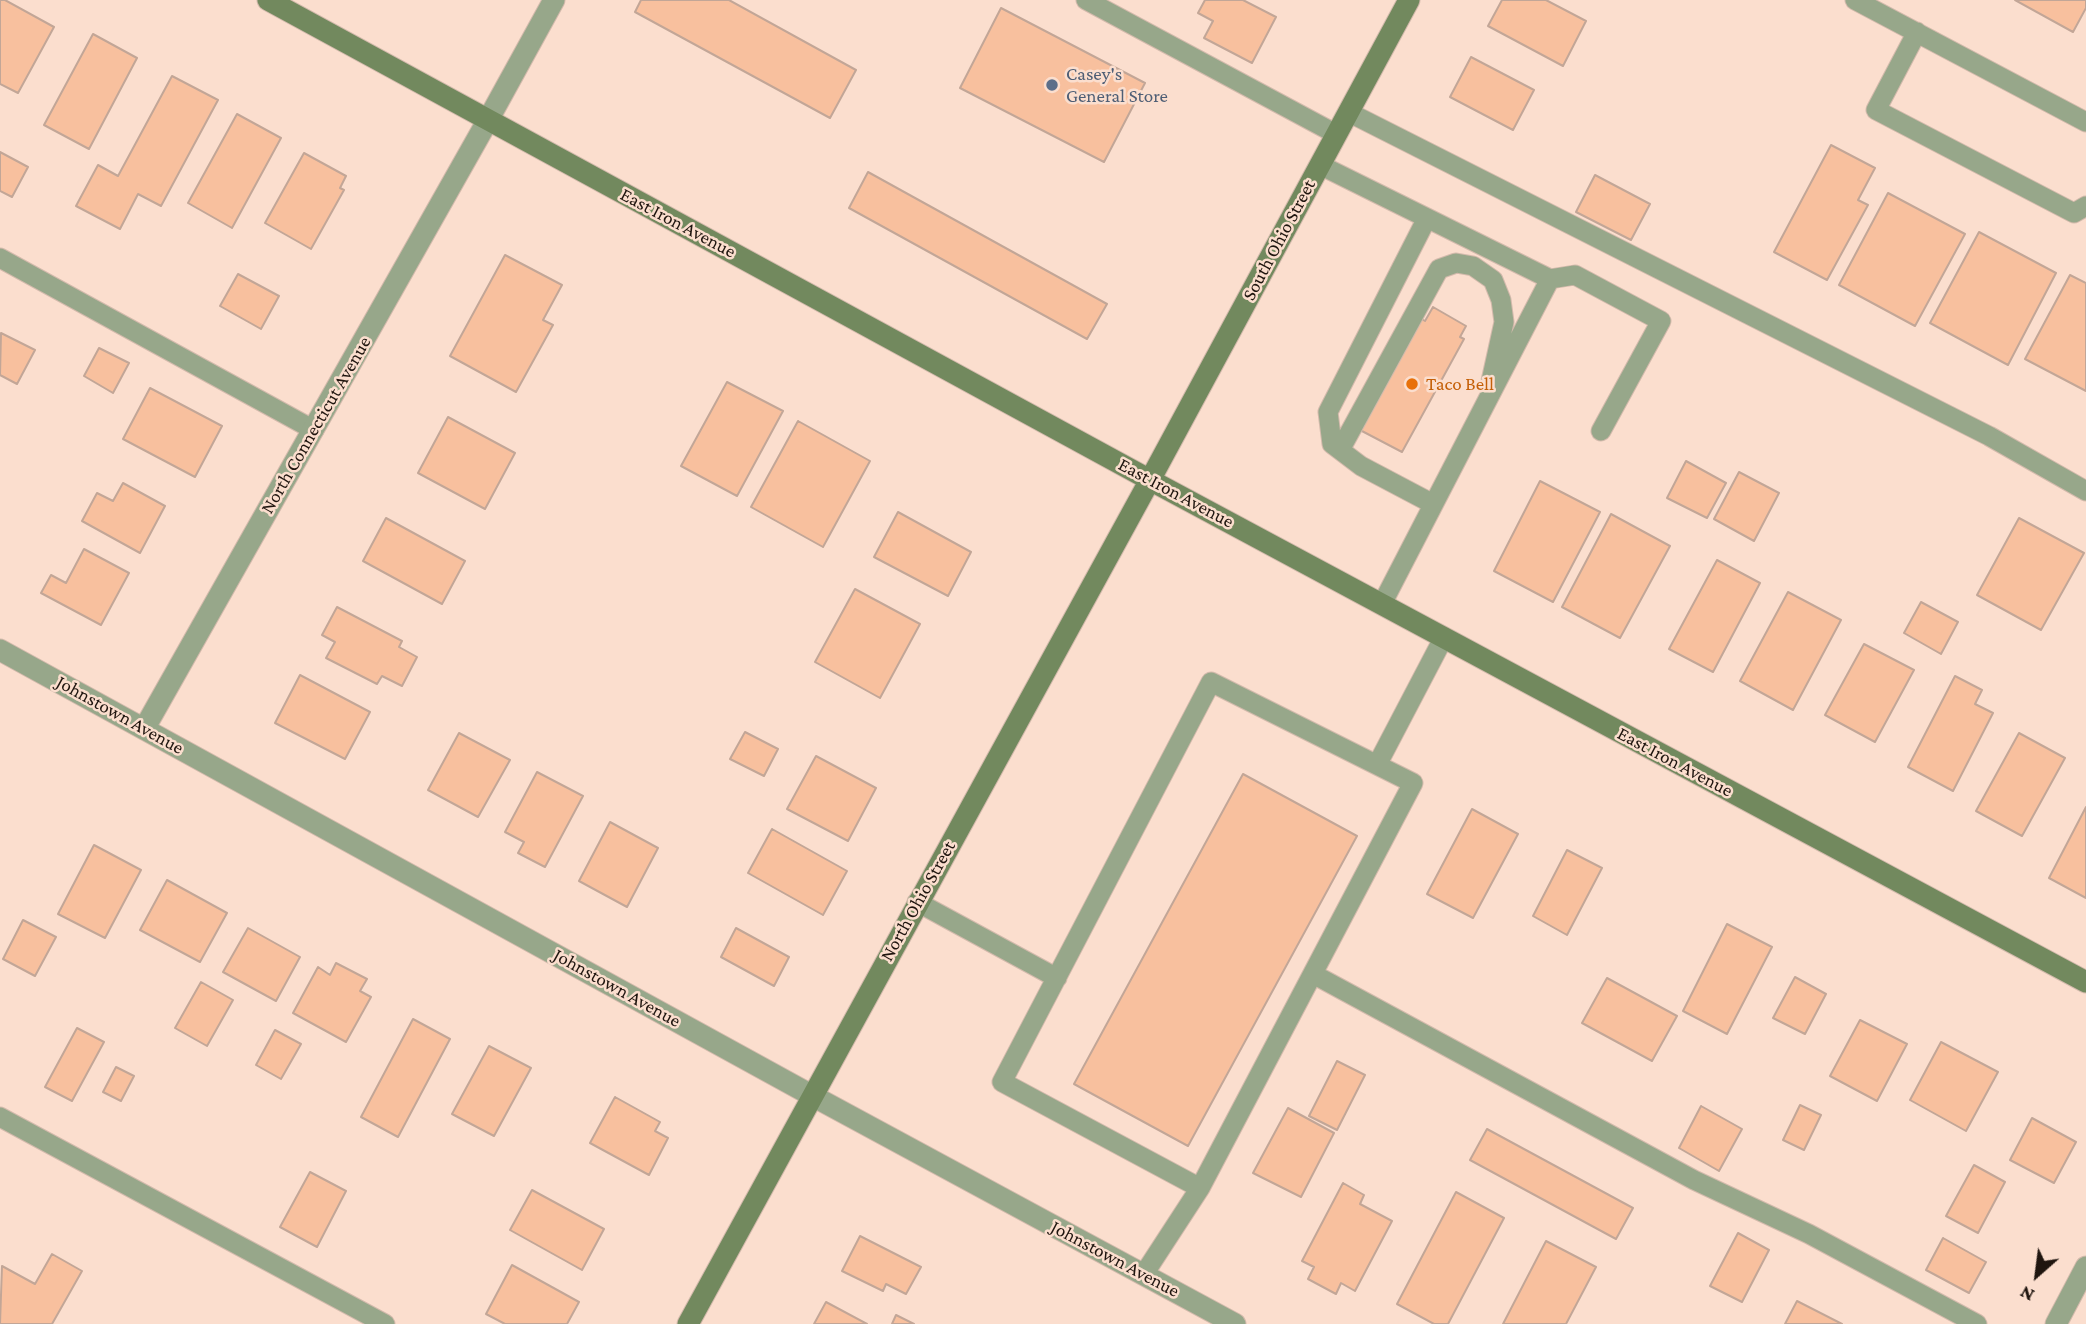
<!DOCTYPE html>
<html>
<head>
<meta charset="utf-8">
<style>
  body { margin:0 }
  #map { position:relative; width:2086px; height:1324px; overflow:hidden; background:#fbdece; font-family:"Crimson Pro",serif }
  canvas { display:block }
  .north { position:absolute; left:2002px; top:1240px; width:70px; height:70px; -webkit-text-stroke:5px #fbdece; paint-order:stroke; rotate:208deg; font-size:19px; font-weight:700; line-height:28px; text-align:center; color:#1f150f }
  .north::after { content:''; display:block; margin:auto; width:24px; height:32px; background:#1f150f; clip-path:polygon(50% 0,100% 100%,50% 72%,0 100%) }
</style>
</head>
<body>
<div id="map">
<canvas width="2086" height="1324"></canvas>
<div class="north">N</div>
</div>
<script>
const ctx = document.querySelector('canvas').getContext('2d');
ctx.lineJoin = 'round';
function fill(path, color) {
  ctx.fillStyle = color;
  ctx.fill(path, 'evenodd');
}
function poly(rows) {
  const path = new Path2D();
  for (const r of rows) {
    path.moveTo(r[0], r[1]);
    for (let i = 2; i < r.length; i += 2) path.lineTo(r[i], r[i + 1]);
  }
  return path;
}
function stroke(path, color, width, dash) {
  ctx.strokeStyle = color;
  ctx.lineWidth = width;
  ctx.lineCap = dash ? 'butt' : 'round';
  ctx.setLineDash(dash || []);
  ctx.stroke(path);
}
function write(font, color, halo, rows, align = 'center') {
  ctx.font = font + ' "Crimson Pro",serif';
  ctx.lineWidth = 5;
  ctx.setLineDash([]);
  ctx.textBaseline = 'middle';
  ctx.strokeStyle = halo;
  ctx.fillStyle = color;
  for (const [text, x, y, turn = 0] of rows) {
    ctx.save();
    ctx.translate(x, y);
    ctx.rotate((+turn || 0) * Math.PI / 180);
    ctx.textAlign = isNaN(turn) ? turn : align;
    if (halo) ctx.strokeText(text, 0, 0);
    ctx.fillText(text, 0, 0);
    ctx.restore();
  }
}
const building = poly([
  [0,0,5,0,54,27,18,93,0,84,0,0],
  [641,0,729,0,856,70,830,118,635,12,641,0],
  [1205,0,1243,0,1276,17,1252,63,1204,38,1213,21,1198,13,1205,0],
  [1502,0,1546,0,1586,21,1563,66,1488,26,1502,0],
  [2015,0,2086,0,2086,8,2073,32,2015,0],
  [1001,8,1145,83,1104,162,960,88,1001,8],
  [93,34,137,58,89,149,44,125,93,34],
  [1471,57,1534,90,1513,130,1450,97,1471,57],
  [172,76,218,100,161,206,138,194,120,229,76,206,98,165,118,176,172,76],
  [237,114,281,138,232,228,188,203,237,114],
  [1831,145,1875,168,1858,200,1868,205,1827,280,1774,252,1831,145],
  [0,152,28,167,12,197,0,191,0,152],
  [304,153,346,176,340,188,344,190,311,249,265,223,304,153],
  [868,172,1107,304,1087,339,849,208,868,172],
  [1595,175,1650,204,1631,240,1576,212,1595,175],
  [1888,193,1965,234,1915,326,1839,285,1888,193],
  [1979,232,2056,273,2008,365,1930,323,1979,232],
  [505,255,562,285,543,320,553,325,516,392,450,356,505,255],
  [238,274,279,296,261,329,220,306,238,274],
  [2070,275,2086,283,2086,391,2025,359,2070,275],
  [1433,307,1466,326,1460,337,1464,339,1402,452,1360,430,1420,318,1425,321,1433,307],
  [1,333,35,350,17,384,0,375,1,333],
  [99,348,129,363,113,393,84,376,99,348],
  [727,382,783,411,737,496,681,466,727,382],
  [150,388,222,426,195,477,123,439,150,388],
  [448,417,515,453,485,509,418,473,448,417],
  [798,421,870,461,823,547,751,507,798,421],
  [1686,461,1726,483,1707,518,1667,498,1686,461],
  [1739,472,1779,493,1754,541,1714,519,1739,472],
  [1540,481,1600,512,1553,602,1494,571,1540,481],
  [123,483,165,506,140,553,82,521,97,493,113,501,123,483],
  [898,512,971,552,948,596,874,557,898,512],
  [1611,514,1670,546,1620,638,1562,607,1611,514],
  [386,518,465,561,442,604,363,561,386,518],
  [2019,518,2084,553,2041,630,1977,595,2019,518],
  [84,549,129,573,101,625,41,593,51,575,66,583,84,549],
  [1717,560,1760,583,1713,672,1669,649,1717,560],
  [855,589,920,624,880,698,815,662,855,589],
  [1788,592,1841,620,1793,710,1740,681,1788,592],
  [1921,602,1958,622,1941,654,1904,633,1921,602],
  [337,607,402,641,399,647,417,657,402,686,382,676,377,684,326,658,335,642,322,635,337,607],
  [1864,644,1914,670,1875,742,1825,715,1864,644],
  [300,675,370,712,345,759,275,723,300,675],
  [1955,676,1982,690,1975,704,1993,713,1953,791,1908,767,1955,676],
  [745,732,778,749,764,776,730,759,745,732],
  [459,733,510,760,478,817,428,790,459,733],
  [2019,733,2065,758,2022,836,1976,811,2019,733],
  [816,756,876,788,848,841,787,809,816,756],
  [537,772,583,796,545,867,518,853,524,842,505,832,537,772],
  [1243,774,1357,836,1188,1146,1074,1084,1243,774],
  [2086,807,2086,898,2049,878,2086,807],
  [1472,809,1518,834,1473,918,1427,894,1472,809],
  [610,822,658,848,627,907,579,881,610,822],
  [772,829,847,871,823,915,748,873,772,829],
  [94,845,141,870,105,938,58,914,94,845],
  [1567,850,1602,868,1567,935,1533,916,1567,850],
  [167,880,227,913,200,962,140,930,167,880],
  [23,920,56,937,35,976,3,959,23,920],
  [1727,924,1772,947,1727,1034,1683,1011,1727,924],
  [248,928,300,957,276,1001,223,972,248,928],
  [736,928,789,957,774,986,721,957,736,928],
  [336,963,367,979,360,991,371,997,346,1042,293,1013,318,967,330,975,336,963],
  [1795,977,1826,994,1805,1034,1773,1018,1795,977],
  [1607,978,1677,1016,1652,1061,1582,1023,1607,978],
  [201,982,233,1000,207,1046,175,1028,201,982],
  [413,1019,450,1039,398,1137,361,1117,413,1019],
  [1860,1020,1907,1044,1877,1101,1830,1076,1860,1020],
  [77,1028,104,1042,72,1101,45,1087,77,1028],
  [275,1030,301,1044,281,1079,256,1065,275,1030],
  [1941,1042,1998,1072,1966,1131,1910,1100,1941,1042],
  [489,1046,531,1068,494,1136,452,1114,489,1046],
  [1337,1061,1365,1075,1337,1130,1309,1116,1337,1061],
  [116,1067,134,1076,121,1101,103,1092,116,1067],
  [615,1097,660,1122,655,1131,668,1138,649,1175,590,1143,615,1097],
  [1800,1105,1821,1115,1804,1150,1783,1140,1800,1105],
  [1701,1106,1742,1129,1719,1171,1679,1148,1701,1106],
  [1288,1108,1334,1133,1301,1197,1253,1173,1288,1108],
  [2032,1118,2076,1142,2054,1183,2010,1160,2032,1118],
  [1487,1129,1633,1208,1616,1239,1470,1160,1487,1129],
  [1974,1165,2005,1182,1978,1233,1946,1216,1974,1165],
  [310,1172,346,1191,317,1247,280,1227,310,1172],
  [1343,1183,1364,1195,1360,1204,1392,1221,1355,1291,1341,1283,1336,1294,1308,1279,1314,1267,1302,1261,1343,1183],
  [532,1190,604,1229,582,1270,510,1230,532,1190],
  [1456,1192,1504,1218,1448,1324,1434,1324,1397,1304,1456,1192],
  [1738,1233,1769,1250,1742,1302,1710,1286,1738,1233],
  [860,1236,921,1267,906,1294,886,1284,883,1291,842,1271,860,1236],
  [1943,1238,1986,1262,1969,1293,1926,1270,1943,1238],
  [1546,1241,1596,1267,1566,1324,1503,1324,1546,1241],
  [52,1254,82,1271,52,1324,0,1324,2,1266,35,1284,52,1254],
  [512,1265,579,1302,567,1324,505,1324,486,1314,512,1265],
  [1797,1301,1842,1324,1785,1324,1797,1301],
  [826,1302,867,1324,814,1324,826,1302],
  [896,1315,914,1324,892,1324,896,1315]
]);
fill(building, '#f8c09e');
stroke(building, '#c2a697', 2);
const lane = poly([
  [1086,0,1336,134],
  [1855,0,2086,122],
  [1917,32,1876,110,2074,213,2086,206],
  [1348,112,1989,436,2086,491],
  [1320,165,1550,279,1382,604],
  [1427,218,1328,412,1332,444,1361,466,1433,504],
  [0,258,314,430],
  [1550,279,1575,275,1661,321,1601,431],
  [1340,450,1439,269,1456,263,1473,266,1493,280,1501,300,1504,322,1491,381],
  [1377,765,1413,783,1200,1188,1002,1082,1211,682,1377,765,1444,637],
  [917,902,1057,978],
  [1313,974,1694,1180,1809,1234,1977,1324],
  [0,1117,385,1324],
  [1144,1274,1200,1188]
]);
const street = poly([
  [0,650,811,1095,1235,1324],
  [144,729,488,120,554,0],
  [2056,1324,2086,1267]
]);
const secondary = poly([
  [268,0,1150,480,2086,982],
  [688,1324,1150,480,1409,0]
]);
stroke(lane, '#d3baac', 21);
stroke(street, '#d3baac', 23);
stroke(secondary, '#d3baac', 23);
stroke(lane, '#97a78a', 19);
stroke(street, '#97a78a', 21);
stroke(secondary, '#72895e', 21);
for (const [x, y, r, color] of [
  [1052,85,7,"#5c6f8a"],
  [1412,384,7,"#e8710a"]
]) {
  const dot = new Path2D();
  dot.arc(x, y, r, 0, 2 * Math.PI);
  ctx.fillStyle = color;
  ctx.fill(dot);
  stroke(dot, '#fbdece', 2.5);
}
write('19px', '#4e5e75', '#fbdece', [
  ["Casey's",1066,74],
  ["General Store",1066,96]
], 'left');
write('19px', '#1f150f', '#fbdece', [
  ["East Iron Avenue",678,223,28],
  ["South Ohio Street",1279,240,-62],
  ["North Connecticut Avenue",316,425,-60],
  ["East Iron Avenue",1176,493,28],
  ["Johnstown Avenue",120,715,29],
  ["East Iron Avenue",1675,762,28],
  ["North Ohio Street",918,901,-61],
  ["Johnstown Avenue",617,988,29],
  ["Johnstown Avenue",1115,1259,28]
]);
write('19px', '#c56008', '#fbdece', [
  ["Taco Bell",1426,384]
], 'left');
</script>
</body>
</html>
